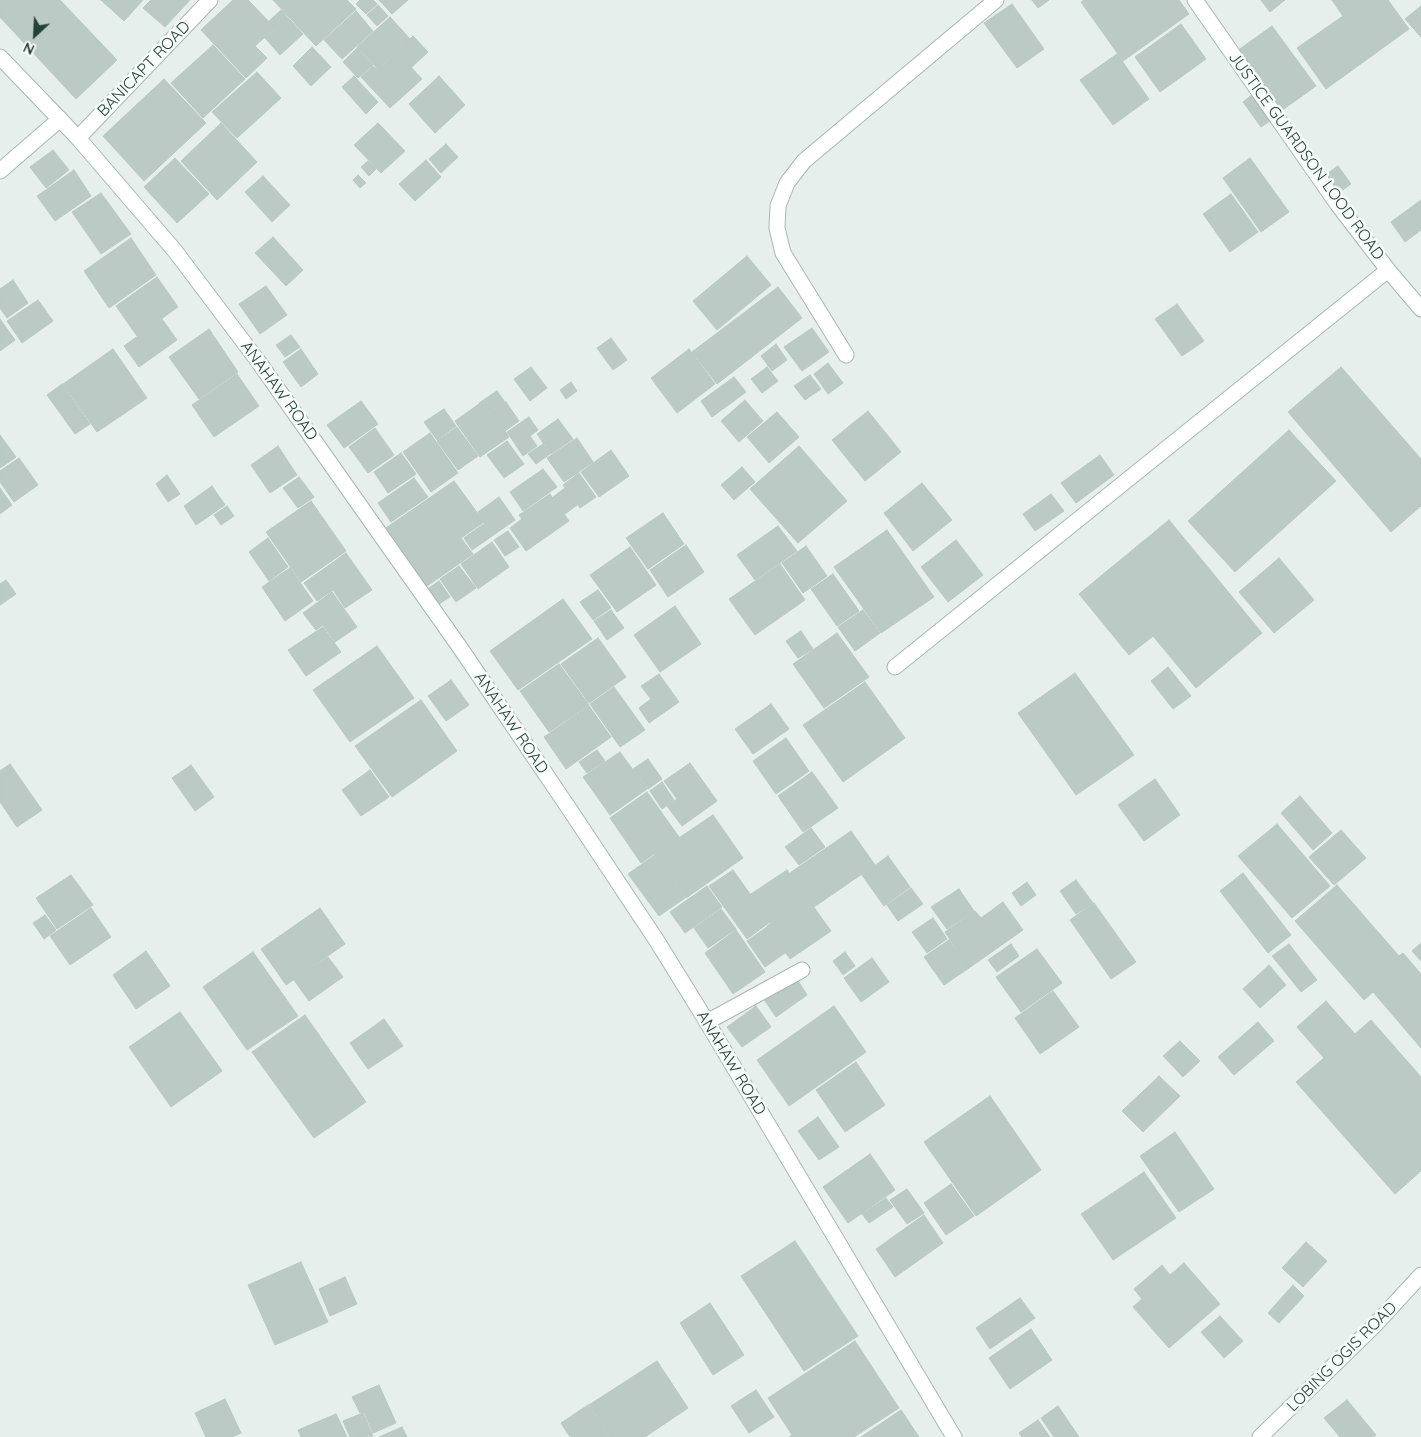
<!DOCTYPE html>
<html>
<head>
<meta charset="utf-8">
<style>
  body { margin:0 }
  #map { position:relative; width:1421px; height:1437px; overflow:hidden; background:#e6efeb; font-family:Quicksand,sans-serif }
  canvas { display:block }
  .north { position:absolute; left:10px; top:10px; width:50px; height:50px; -webkit-text-stroke:4px #f7fbf9; paint-order:stroke; rotate:205deg; font-size:14px; font-weight:700; line-height:20px; text-align:center; color:#24423a }
  .north::after { content:''; display:block; margin:auto; width:18px; height:22px; background:#24423a; clip-path:polygon(50% 0,100% 100%,50% 72%,0 100%) }
</style>
</head>
<body>
<div id="map">
<canvas width="1421" height="1437"></canvas>
<div class="north">N</div>
</div>
<script>
const ctx = document.querySelector('canvas').getContext('2d');
ctx.lineJoin = 'round';
function fill(path, color) {
  ctx.fillStyle = color;
  ctx.fill(path, 'evenodd');
}
function poly(rows) {
  const path = new Path2D();
  for (const r of rows) {
    path.moveTo(r[0], r[1]);
    for (let i = 2; i < r.length; i += 2) path.lineTo(r[i], r[i + 1]);
  }
  return path;
}
function stroke(path, color, width, dash) {
  ctx.strokeStyle = color;
  ctx.lineWidth = width;
  ctx.lineCap = dash ? 'butt' : 'round';
  ctx.setLineDash(dash || []);
  ctx.stroke(path);
}
function write(font, color, halo, rows, align = 'center') {
  ctx.font = font + ' Quicksand,sans-serif';
  ctx.lineWidth = 5;
  ctx.setLineDash([]);
  ctx.textBaseline = 'middle';
  ctx.strokeStyle = halo;
  ctx.fillStyle = color;
  for (const [text, x, y, turn = 0] of rows) {
    ctx.save();
    ctx.translate(x, y);
    ctx.rotate((+turn || 0) * Math.PI / 180);
    ctx.textAlign = isNaN(turn) ? turn : align;
    if (halo) ctx.strokeText(text, 0, 0);
    ctx.fillText(text, 0, 0);
    ctx.restore();
  }
}
const building = poly([
  [0,0,60,0,117,60,76,99,0,17,0,0],
  [101,0,143,0,124,21,101,0],
  [151,0,190,0,165,27,143,8,151,0],
  [233,0,248,0,275,28,255,46,267,58,246,78,201,30,233,0],
  [273,0,347,0,356,9,316,46,273,0],
  [360,0,373,0,377,4,366,14,356,4,360,0],
  [379,0,408,0,392,14,379,0],
  [1032,0,1049,0,1038,8,1032,0],
  [1084,0,1179,0,1189,14,1123,61,1081,2,1084,0],
  [1261,0,1285,0,1270,12,1261,0],
  [1332,0,1388,0,1409,29,1326,89,1297,48,1343,16,1332,0],
  [1012,4,1044,49,1017,68,984,23,1012,4],
  [378,5,388,16,377,26,367,15,378,5],
  [1421,6,1421,37,1405,19,1421,6],
  [281,10,303,34,280,55,265,38,276,28,269,21,281,10],
  [356,11,373,31,342,59,324,40,356,11],
  [390,17,410,39,378,69,357,47,390,17],
  [1181,24,1206,59,1160,92,1135,57,1181,24],
  [1272,26,1316,86,1281,111,1237,51,1272,26],
  [413,36,428,52,412,67,397,52,413,36],
  [213,45,245,79,203,118,171,83,213,45],
  [312,47,331,67,311,86,293,66,312,47],
  [357,48,373,65,358,78,343,62,357,48],
  [397,52,422,79,390,108,361,77,373,66,378,70,397,52],
  [1117,54,1149,99,1113,125,1080,80,1117,54],
  [257,72,281,98,237,138,212,112,257,72],
  [354,76,378,102,366,114,342,87,354,76],
  [439,76,465,105,435,133,409,104,439,76],
  [164,79,206,123,144,181,103,136,164,79],
  [1257,91,1276,117,1261,127,1243,102,1257,91],
  [221,123,257,162,217,200,181,161,221,123],
  [378,123,405,151,381,173,354,145,378,123],
  [446,144,458,157,441,173,429,159,446,144],
  [53,150,69,170,46,188,30,167,53,150],
  [175,158,209,194,177,223,144,187,175,158],
  [1250,158,1289,212,1261,232,1223,178,1250,158],
  [426,160,441,177,415,201,399,184,426,160],
  [368,161,376,169,369,176,361,167,368,161],
  [1338,166,1351,184,1337,194,1324,176,1338,166],
  [74,170,91,196,55,221,37,196,74,170],
  [358,175,366,183,360,188,353,180,358,175],
  [263,176,290,205,272,222,245,192,263,176],
  [101,193,131,234,101,254,72,212,101,193],
  [1231,194,1258,232,1230,252,1203,214,1231,194],
  [1421,200,1421,230,1405,242,1391,222,1421,200],
  [273,237,303,270,286,286,255,253,273,237],
  [131,238,156,275,109,308,84,271,131,238],
  [747,256,771,285,717,330,693,301,747,256],
  [157,277,178,307,137,336,116,306,157,277],
  [13,280,28,303,7,318,0,308,0,289,13,280],
  [266,286,287,315,260,334,239,304,266,286],
  [778,287,802,318,717,384,692,352,778,287],
  [38,300,53,321,22,343,7,321,38,300],
  [1177,304,1204,341,1182,356,1155,319,1177,304],
  [0,319,15,340,0,351,0,319],
  [162,319,177,340,139,367,124,346,162,319],
  [812,328,829,352,802,371,784,347,812,328],
  [209,329,238,372,199,399,169,357,209,329],
  [291,335,300,347,285,357,276,345,291,335],
  [611,338,627,360,613,370,597,348,611,338],
  [776,344,787,360,772,371,761,356,776,344],
  [113,349,147,398,97,432,63,384,113,349],
  [301,349,318,374,301,387,283,362,301,349],
  [689,349,715,384,677,413,651,378,689,349],
  [828,363,843,383,828,394,814,374,828,363],
  [531,367,547,388,530,401,514,379,531,367],
  [767,367,778,381,762,393,751,379,767,367],
  [1341,367,1421,459,1421,506,1391,532,1288,412,1341,367],
  [237,374,259,406,214,437,192,405,237,374],
  [810,375,821,389,805,400,794,386,810,375],
  [734,377,746,392,712,417,701,401,734,377],
  [571,382,577,391,566,399,560,390,571,382],
  [62,384,90,424,75,434,47,395,62,384],
  [497,391,505,402,487,414,479,403,497,391],
  [745,400,763,421,739,442,721,421,745,400],
  [361,401,378,424,344,448,327,425,361,401],
  [506,402,519,421,505,431,509,437,480,457,455,421,479,404,487,415,506,402],
  [444,409,456,426,437,440,424,422,444,409],
  [868,411,901,452,865,481,832,440,868,411],
  [777,412,799,437,769,463,747,437,777,412],
  [529,417,538,430,530,436,537,446,523,456,507,432,529,417],
  [558,419,573,439,551,454,537,434,558,419],
  [457,427,478,456,458,470,437,441,457,427],
  [375,428,394,455,368,473,349,447,375,428],
  [1289,430,1336,481,1235,572,1188,521,1289,430],
  [430,433,458,473,431,492,403,452,430,433],
  [0,435,16,457,0,468,0,435],
  [577,438,593,462,564,482,547,458,577,438],
  [507,441,524,464,504,478,487,455,507,441],
  [543,444,550,454,536,464,528,454,543,444],
  [278,446,297,475,270,493,251,465,278,446],
  [799,446,847,501,798,543,750,489,799,446],
  [611,450,629,476,599,497,581,472,611,450],
  [401,453,416,474,388,493,374,472,401,453],
  [1100,455,1114,475,1076,503,1061,483,1100,455],
  [19,458,38,485,14,502,0,482,0,471,19,458],
  [742,467,755,482,734,500,721,485,742,467],
  [543,469,557,487,523,511,510,492,543,469],
  [579,473,596,497,580,508,563,485,579,473],
  [167,475,180,494,168,502,156,484,167,475],
  [299,477,314,497,298,508,283,488,299,477],
  [414,478,428,497,391,522,378,503,414,478],
  [454,481,484,522,461,538,473,554,424,588,383,530,454,481],
  [922,483,952,520,913,551,884,513,922,483],
  [212,486,225,505,196,525,184,506,212,486],
  [0,488,12,505,0,514,0,488],
  [565,488,577,505,565,514,553,497,565,488],
  [550,494,569,521,526,551,510,528,522,519,519,515,550,494],
  [1051,494,1064,511,1035,531,1023,514,1051,494],
  [499,497,515,520,472,550,464,538,485,523,478,512,499,497],
  [311,501,346,551,301,582,266,532,311,501],
  [227,506,234,516,221,525,214,515,227,506],
  [663,513,684,544,648,569,626,538,663,513],
  [1169,520,1262,633,1196,688,1153,636,1129,655,1079,594,1169,520],
  [778,526,797,551,755,580,737,555,778,526],
  [887,530,934,597,881,633,834,567,887,530],
  [508,531,519,547,505,556,494,540,508,531],
  [268,538,288,567,269,581,249,552,268,538],
  [956,540,983,575,948,602,921,567,956,540],
  [492,542,509,567,478,589,461,564,492,542],
  [686,545,704,572,668,597,650,570,686,545],
  [806,546,827,576,803,593,782,563,806,546],
  [630,547,656,585,617,612,590,575,630,547],
  [346,553,372,590,345,608,333,590,317,601,304,583,346,553],
  [1279,558,1314,600,1274,633,1239,592,1279,558],
  [780,564,805,600,755,635,729,599,780,564],
  [459,566,476,588,456,602,440,579,459,566],
  [290,568,313,601,285,621,262,587,290,568],
  [833,574,859,611,837,626,811,589,833,574],
  [6,580,16,594,0,605,0,584,6,580],
  [439,581,450,597,436,606,425,591,439,581],
  [598,590,611,608,593,620,580,602,598,590],
  [332,592,357,627,335,642,323,625,316,630,303,613,332,592],
  [563,599,592,639,518,690,490,651,563,599],
  [675,606,701,644,660,672,634,635,675,606],
  [611,610,624,628,607,640,594,621,611,610],
  [863,610,880,633,855,651,838,627,863,610],
  [323,627,341,652,306,676,288,650,323,627],
  [801,631,813,649,798,658,786,641,801,631],
  [837,633,869,677,824,708,793,664,837,633],
  [598,638,626,677,589,703,561,664,598,638],
  [377,646,414,698,350,742,313,690,377,646],
  [559,664,589,705,549,732,520,691,559,664],
  [1168,667,1191,696,1173,709,1151,681,1168,667],
  [1075,673,1134,755,1076,795,1018,713,1075,673],
  [659,674,679,702,649,723,639,708,651,699,641,686,659,674],
  [451,680,469,705,446,721,428,696,451,680],
  [865,682,905,738,843,782,803,725,865,682],
  [614,687,645,730,620,747,590,704,614,687],
  [421,700,457,751,392,797,355,746,421,700],
  [771,704,789,729,753,754,735,729,771,704],
  [589,706,611,737,566,769,544,737,589,706],
  [786,738,809,771,776,794,753,761,786,738],
  [597,750,605,761,587,773,579,762,597,750],
  [620,752,647,789,610,815,583,777,620,752],
  [648,759,662,779,648,789,633,769,648,759],
  [690,763,717,801,682,826,667,806,677,799,664,781,690,763],
  [10,764,42,810,17,827,0,802,0,771,10,764],
  [191,765,214,797,195,811,172,778,191,765],
  [370,770,389,797,361,816,342,790,370,770],
  [812,772,838,808,803,832,778,796,812,772],
  [1155,779,1180,815,1144,841,1118,805,1155,779],
  [662,782,674,800,662,809,650,791,662,782],
  [647,792,679,837,641,863,610,818,647,792],
  [1300,796,1332,833,1313,850,1281,813,1300,796],
  [713,815,743,858,686,898,655,854,713,815],
  [1277,824,1330,886,1292,918,1238,856,1277,824],
  [811,828,825,847,799,865,785,847,811,828],
  [1341,830,1366,858,1334,885,1309,857,1341,830],
  [851,831,875,865,814,907,790,873,851,831],
  [655,855,685,898,659,916,628,874,655,855],
  [888,856,910,887,884,906,862,875,888,856],
  [733,870,770,922,747,939,709,886,733,870],
  [787,870,831,931,790,959,767,926,771,923,751,894,787,870],
  [1243,873,1291,935,1268,953,1220,891,1243,873],
  [71,875,93,905,57,929,36,898,71,875],
  [1076,880,1093,903,1076,914,1060,891,1076,880],
  [1027,882,1036,895,1021,906,1012,893,1027,882],
  [1337,885,1399,956,1403,953,1421,974,1421,1048,1373,992,1364,1000,1295,921,1337,885],
  [707,886,722,907,685,933,670,912,707,886],
  [911,888,923,904,898,921,887,905,911,888],
  [959,889,974,911,947,929,931,907,959,889],
  [1003,902,1023,930,969,968,945,932,975,911,981,918,1003,902],
  [1094,903,1136,962,1111,979,1070,920,1094,903],
  [91,908,111,937,70,965,50,936,91,908],
  [320,908,345,944,286,985,261,949,320,908],
  [721,909,736,929,708,948,694,928,721,909],
  [45,915,56,930,44,939,33,923,45,915],
  [933,918,947,939,927,953,912,932,933,918],
  [767,927,785,953,765,967,747,941,767,927],
  [736,930,765,972,733,994,705,953,736,930],
  [949,940,969,968,944,985,924,957,949,940],
  [1421,943,1421,961,1412,951,1421,943],
  [1011,944,1019,956,997,972,988,960,1011,944],
  [1289,944,1317,980,1301,992,1272,956,1289,944],
  [1037,949,1062,983,1021,1012,996,977,1037,949],
  [146,951,170,986,136,1009,113,975,146,951],
  [253,952,298,1016,247,1050,203,987,253,952],
  [845,952,855,966,843,975,833,961,845,952],
  [328,957,343,977,309,1001,294,980,328,957],
  [872,958,889,982,861,1002,844,978,872,958],
  [1269,965,1286,985,1260,1008,1243,989,1269,965],
  [795,976,807,995,776,1017,763,998,795,976],
  [1053,991,1079,1027,1040,1054,1015,1018,1053,991],
  [1326,1001,1355,1034,1371,1020,1421,1077,1421,1171,1395,1194,1296,1082,1324,1058,1297,1027,1326,1001],
  [756,1006,771,1027,742,1047,727,1027,756,1006],
  [834,1006,866,1052,789,1106,757,1060,834,1006],
  [180,1012,222,1071,171,1107,129,1047,180,1012],
  [305,1015,366,1102,314,1138,252,1052,305,1015],
  [384,1019,403,1046,368,1069,350,1043,384,1019],
  [1258,1022,1274,1041,1234,1075,1218,1057,1258,1022],
  [1180,1041,1200,1061,1183,1077,1163,1056,1180,1041],
  [856,1062,885,1105,845,1132,816,1090,856,1062],
  [1159,1076,1180,1096,1143,1132,1122,1111,1159,1076],
  [990,1096,1041,1170,976,1216,924,1142,990,1096],
  [818,1117,839,1147,819,1160,798,1131,818,1117],
  [1175,1132,1214,1189,1179,1212,1140,1156,1175,1132],
  [870,1154,895,1190,848,1223,823,1187,870,1154],
  [1144,1172,1176,1218,1113,1260,1081,1214,1144,1172],
  [951,1184,974,1216,946,1235,924,1203,951,1184],
  [907,1189,924,1213,907,1224,890,1200,907,1189],
  [886,1198,893,1207,869,1223,862,1214,886,1198],
  [924,1215,943,1243,895,1277,876,1249,924,1215],
  [795,1241,858,1336,804,1371,741,1276,795,1241],
  [1306,1242,1327,1261,1303,1287,1282,1268,1306,1242],
  [301,1262,328,1322,275,1345,248,1285,301,1262],
  [1184,1263,1220,1304,1169,1348,1133,1307,1142,1299,1134,1289,1162,1265,1170,1275,1184,1263],
  [345,1277,357,1304,330,1316,319,1289,345,1277],
  [1293,1285,1304,1296,1279,1323,1268,1313,1293,1285],
  [1020,1298,1035,1318,990,1349,976,1328,1020,1298],
  [710,1303,744,1355,713,1375,680,1323,710,1303],
  [1220,1316,1243,1341,1224,1358,1201,1332,1220,1316],
  [1031,1329,1052,1360,1010,1389,989,1358,1031,1329],
  [855,1341,899,1408,854,1437,789,1437,792,1435,768,1398,855,1341],
  [657,1361,688,1408,645,1437,610,1437,589,1405,657,1361],
  [379,1385,396,1423,373,1433,364,1412,360,1413,352,1397,379,1385],
  [756,1390,774,1417,749,1433,731,1406,756,1390],
  [225,1399,241,1433,232,1437,206,1437,195,1413,225,1399],
  [1347,1400,1376,1435,1373,1437,1340,1437,1324,1418,1347,1400],
  [588,1405,609,1437,570,1437,561,1423,588,1405],
  [1058,1406,1079,1437,1054,1437,1041,1418,1058,1406],
  [901,1410,919,1437,861,1437,901,1410],
  [363,1413,373,1436,350,1437,343,1421,363,1413],
  [336,1414,347,1437,301,1437,298,1430,336,1414],
  [1038,1420,1050,1437,1022,1437,1019,1433,1038,1420],
  [402,1427,407,1437,379,1437,402,1427]
]);
fill(building, '#bbcac4');
stroke(building, '#b8c9c2', 1);
const minor = poly([
  [1195,0,1338,205,1388,270,1421,309],
  [78,138,210,0],
  [0,171,60,119],
  [846,355,783,253,777,228,778,206,787,183,804,161,996,0],
  [895,667,1388,270],
  [707,1022,802,970],
  [1260,1437,1374,1326,1421,1275]
]);
const tertiary = poly([
  [0,57,78,138,175,251,258,361,461,649,570,810,657,941,707,1022,954,1437]
]);
stroke(minor, '#a8b8b2', 17);
stroke(tertiary, '#a8b8b2', 17);
stroke(minor, '#fff', 15);
stroke(tertiary, '#fff', 15);
write('16px', '#24423a', '#f7fbf9', [
  ["BANICAPT ROAD",144,69,-46],
  ["JUSTICE GUARDSON LOOD ROAD",1306,156,54],
  ["ANAHAW ROAD",279,391,54],
  ["ANAHAW ROAD",511,723,56],
  ["ANAHAW ROAD",731,1063,59],
  ["LOBING OGIS ROAD",1342,1357,-45]
]);
</script>
</body>
</html>
